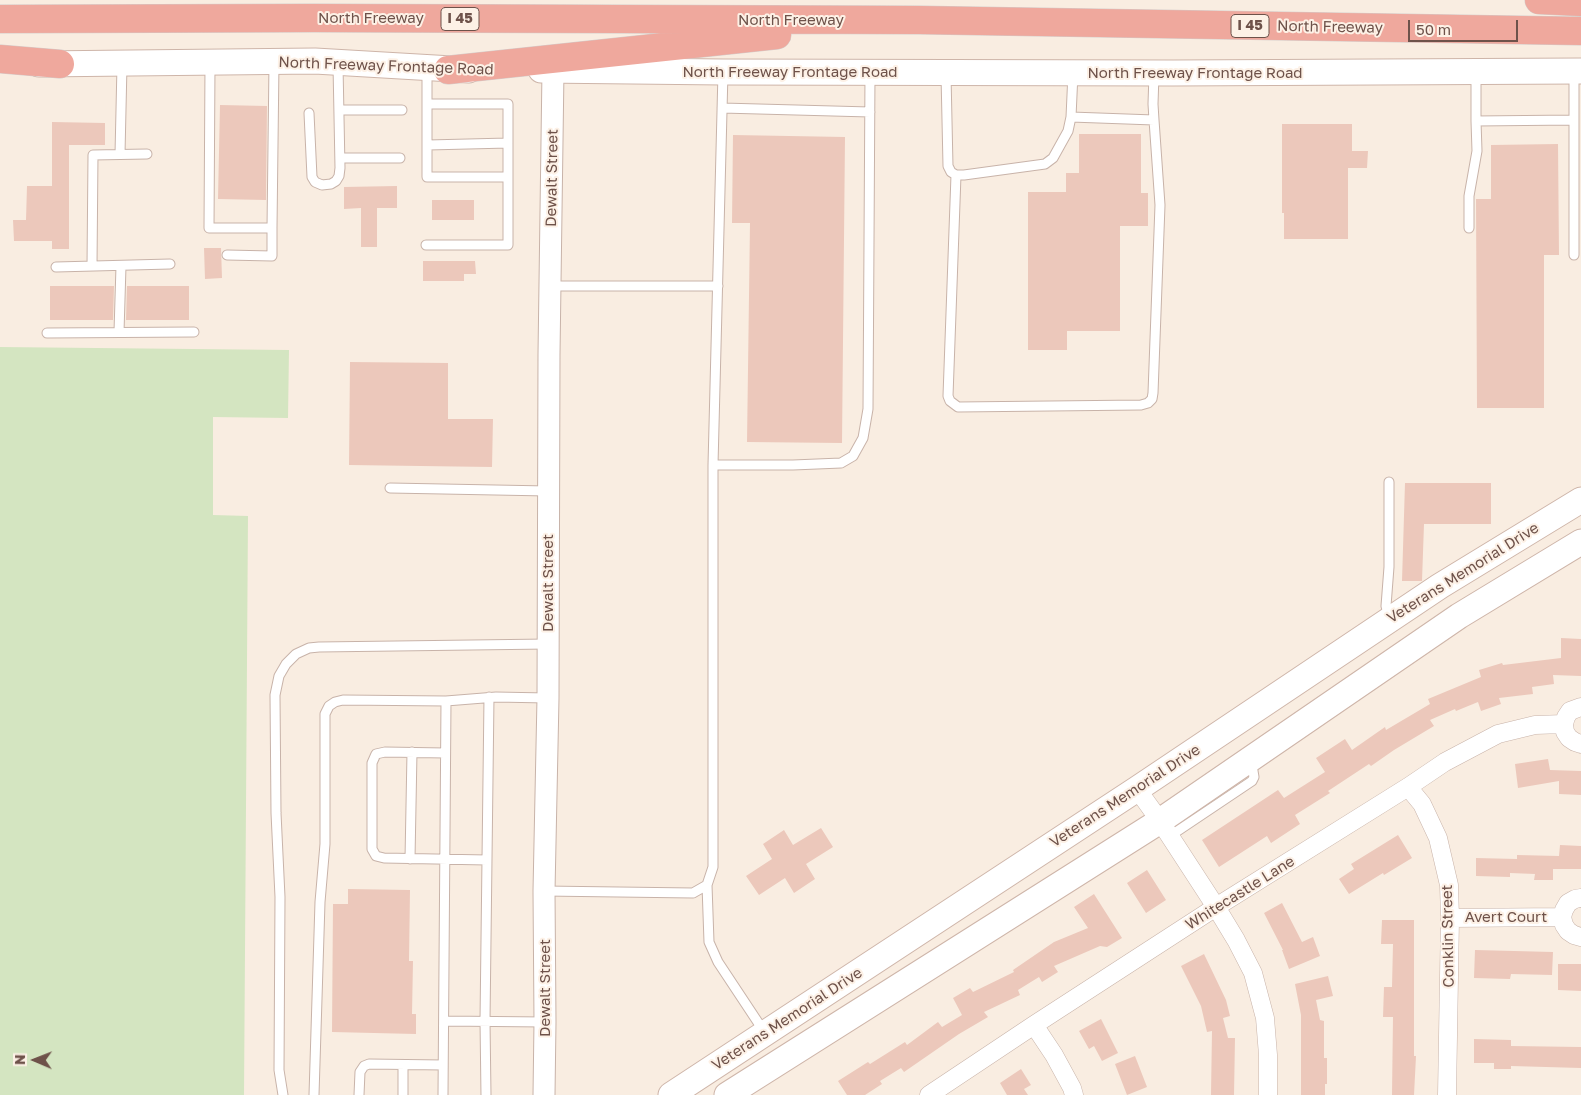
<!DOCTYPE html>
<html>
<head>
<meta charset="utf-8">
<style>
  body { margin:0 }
  #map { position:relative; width:1581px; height:1095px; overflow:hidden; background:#f9ede1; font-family:"Golos Text",sans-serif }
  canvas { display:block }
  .north { position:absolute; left:10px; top:1035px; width:50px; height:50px; -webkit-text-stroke:4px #fdf1e6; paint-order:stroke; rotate:271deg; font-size:14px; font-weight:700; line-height:20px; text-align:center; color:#6e524a }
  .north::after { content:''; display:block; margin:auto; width:18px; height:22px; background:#6e524a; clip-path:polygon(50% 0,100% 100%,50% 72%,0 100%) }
  .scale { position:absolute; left:1408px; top:20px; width:110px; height:22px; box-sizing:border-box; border:2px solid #6e524a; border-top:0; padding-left:6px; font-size:15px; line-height:18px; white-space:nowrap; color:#6e524a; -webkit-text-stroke:4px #fdf1e6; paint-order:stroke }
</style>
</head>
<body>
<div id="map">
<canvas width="1581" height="1095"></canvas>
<div class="north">N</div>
<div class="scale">50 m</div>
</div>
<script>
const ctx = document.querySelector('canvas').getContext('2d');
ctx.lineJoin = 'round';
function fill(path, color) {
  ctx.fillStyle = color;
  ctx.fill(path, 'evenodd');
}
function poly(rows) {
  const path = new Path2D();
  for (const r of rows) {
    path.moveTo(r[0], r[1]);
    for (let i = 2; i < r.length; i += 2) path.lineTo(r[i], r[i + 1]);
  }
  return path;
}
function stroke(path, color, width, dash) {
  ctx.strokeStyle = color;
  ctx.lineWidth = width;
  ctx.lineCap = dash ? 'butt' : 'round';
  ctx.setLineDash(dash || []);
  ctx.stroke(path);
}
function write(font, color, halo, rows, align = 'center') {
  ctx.font = font + ' "Golos Text",sans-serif';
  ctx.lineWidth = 4;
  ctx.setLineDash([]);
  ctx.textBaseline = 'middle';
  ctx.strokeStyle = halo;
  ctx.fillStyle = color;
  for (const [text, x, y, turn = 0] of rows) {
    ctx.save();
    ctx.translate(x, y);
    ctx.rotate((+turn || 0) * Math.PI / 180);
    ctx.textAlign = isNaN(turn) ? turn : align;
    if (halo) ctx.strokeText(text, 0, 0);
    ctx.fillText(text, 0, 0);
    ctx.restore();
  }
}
fill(poly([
  [0,347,289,350,288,418,213,417,213,515,248,516,244,1095,0,1095]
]), '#d4e5c1');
fill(poly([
  [220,105,267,106,266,200,218,199],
  [52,122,105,123,105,145,69,145,69,249,52,249,52,241,14,241,13,220,26,220,27,186,52,186],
  [1282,124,1352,124,1352,151,1368,151,1367,168,1348,168,1348,239,1284,239,1284,213,1282,213],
  [1079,134,1141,134,1141,193,1148,193,1148,226,1120,226,1120,331,1067,331,1067,350,1028,350,1028,192,1066,192,1066,173,1079,173],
  [733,135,845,137,842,443,747,442,750,223,732,223],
  [1558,144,1559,255,1544,255,1544,408,1477,408,1476,199,1491,199,1491,145],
  [397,186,397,208,377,208,377,247,361,247,361,208,344,209,344,187],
  [432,200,474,200,474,220,432,220],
  [204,248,221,248,222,278,205,279],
  [423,261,475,261,476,274,464,274,464,281,423,281],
  [50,286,114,286,113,320,50,320],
  [127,286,189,286,189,320,126,320],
  [350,362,448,363,448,419,493,419,492,467,349,465],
  [1405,483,1491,483,1491,524,1424,524,1422,581,1402,581],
  [1561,638,1581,639,1581,676,1553,675,1554,684,1532,687,1533,694,1499,698,1501,704,1481,711,1478,702,1456,711,1455,709,1430,720,1434,726,1394,750,1371,766,1369,764,1328,791,1330,793,1295,815,1300,824,1271,843,1267,836,1219,867,1202,840,1278,790,1284,798,1325,772,1316,758,1345,739,1352,750,1385,727,1386,730,1430,704,1428,699,1481,677,1479,670,1502,663,1503,665,1561,658],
  [1548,759,1550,770,1581,771,1581,795,1559,794,1559,781,1518,788,1515,764],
  [821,828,833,847,806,864,815,879,794,893,785,878,759,895,746,876,772,859,763,844,784,830,793,845],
  [1398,835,1412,858,1384,875,1383,873,1349,894,1339,879,1354,869,1351,864],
  [1560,845,1581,846,1581,869,1553,869,1553,880,1534,880,1535,874,1510,873,1510,877,1476,876,1476,858,1517,859,1517,855,1559,856],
  [1147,870,1166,900,1146,913,1127,883],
  [348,889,410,890,409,961,413,961,412,1014,416,1014,416,1034,332,1032,333,904,348,904],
  [1094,894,1122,938,1107,947,1100,946,1054,966,1058,972,1042,982,1039,977,1018,990,1020,995,984,1012,988,1017,959,1034,904,1072,901,1068,880,1081,882,1084,865,1095,847,1095,838,1081,868,1062,870,1064,905,1042,907,1045,938,1022,942,1027,962,1015,953,998,970,988,973,992,1014,972,1013,970,1054,942,1088,928,1074,907],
  [1282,903,1302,942,1313,937,1320,956,1289,969,1282,950,1283,950,1264,913],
  [1382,920,1414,920,1414,1056,1416,1056,1414,1095,1392,1095,1393,1017,1383,1017,1384,987,1392,987,1393,944,1381,944],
  [1475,950,1553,952,1552,975,1511,974,1510,979,1474,978],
  [1204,954,1226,1000,1230,1016,1223,1018,1228,1038,1235,1038,1234,1095,1211,1095,1212,1031,1207,1032,1201,1006,1181,966],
  [1558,964,1581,964,1581,991,1558,990],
  [1328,976,1333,996,1316,1000,1320,1020,1324,1021,1324,1058,1327,1058,1327,1084,1325,1084,1325,1095,1301,1095,1301,1015,1295,984],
  [1101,1019,1118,1053,1102,1061,1094,1046,1089,1049,1079,1031],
  [1474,1039,1511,1040,1511,1046,1581,1047,1581,1068,1511,1066,1511,1069,1494,1069,1494,1063,1474,1063],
  [1135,1056,1147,1087,1127,1095,1115,1064],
  [1021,1069,1031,1085,1024,1089,1028,1095,1007,1095,1000,1083]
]), '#ecc8bb');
const service = poly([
  [210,65,209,228,272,228,274,62],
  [427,69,427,177,508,177],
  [1476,73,1476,121,1574,120,1574,74],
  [946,75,948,166,951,172,956,175,964,175,1045,164,1053,158,1068,131,1071,117,1073,73],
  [722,108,870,112],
  [339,110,402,110],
  [309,113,312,177,315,182,322,185,331,184,336,181,339,176,340,168,338,65],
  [1071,117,1154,120,1153,104,1154,74],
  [428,145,508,143],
  [120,154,122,65],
  [340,158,400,158],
  [956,175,948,396,950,401,958,407,1141,405,1148,403,1152,399,1153,393,1160,205,1154,120],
  [1469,228,1469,196,1477,151,1476,121],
  [426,245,508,245,508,104,427,104],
  [227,255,272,256,272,228],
  [1574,255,1574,120],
  [92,266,93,155,147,154],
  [56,267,170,264],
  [550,286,718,286],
  [119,332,121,266],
  [47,333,194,332],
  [713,465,793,465,841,463,853,456,863,438,868,409,870,74],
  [390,488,548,491],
  [1389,617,1386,606,1389,567,1389,482],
  [445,753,385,752,376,754,372,763,372,849,376,856,384,858,487,860],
  [1170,836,1252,781,1254,777,1253,771,1248,763],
  [410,859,412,752],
  [707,885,709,942,718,962,765,1033],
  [544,891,693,893,707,885,713,867,713,465,723,72],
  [444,1021,545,1022],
  [283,1095,279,1070,280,897,276,813,275,695,279,676,286,664,296,654,309,648,319,647,548,644],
  [314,1095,320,902,325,844,325,714,329,706,335,702,343,700,446,701,496,697,547,698],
  [359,1095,360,1072,364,1066,369,1064,443,1065],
  [403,1095,403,1065],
  [443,1095,446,701],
  [486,1095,485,1021,489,697]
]);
const minor = poly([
  [1581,707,1570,711,1566,717,1564,724,1565,732,1569,738,1575,742,1581,744],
  [1408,787,1422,804,1438,838,1449,885,1450,918,1447,1095],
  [1137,789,1160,821,1216,907,1236,940,1253,973,1265,1018,1268,1055,1268,1095],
  [1581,898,1575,899,1568,903,1564,910,1562,917,1564,925,1568,931,1574,935,1581,937],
  [1450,918,1562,917],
  [1034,1025,1054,1055,1072,1088,1074,1095],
  [929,1095,1034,1025,1216,907,1408,787,1445,762,1498,734,1535,725,1564,724]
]);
const tertiary = poly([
  [544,1095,545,1022,544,891,548,698,549,354,553,70]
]);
const secondary = poly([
  [39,64,315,61,469,70],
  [541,70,723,72,1173,73,1581,71],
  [671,1095,1137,789,1440,586,1581,500],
  [727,1095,1160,821,1459,616,1581,542]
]);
const motorway = poly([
  [1539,0,1581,2],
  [0,19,314,18,919,20,1581,31],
  [0,59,60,64],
  [448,70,777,35]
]);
stroke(service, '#c8b3a9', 11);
stroke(minor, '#c8b3a9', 19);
stroke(tertiary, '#c8b3a9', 23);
stroke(secondary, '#ceb5a9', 27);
stroke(motorway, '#d4cbc9', 29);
stroke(service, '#fff', 9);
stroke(minor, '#fff', 18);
stroke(tertiary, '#fff', 21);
stroke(secondary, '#fff', 25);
stroke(motorway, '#efa89d', 28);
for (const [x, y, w] of [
  [460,19,38],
  [1250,26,38]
]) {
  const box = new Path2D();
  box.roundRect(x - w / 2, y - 11.5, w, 23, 4);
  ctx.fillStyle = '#fdf1e6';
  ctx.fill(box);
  stroke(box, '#6e524a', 1);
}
write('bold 14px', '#6e524a', null, [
  ["I 45",460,19],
  ["I 45",1250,26]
]);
write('15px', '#6e524a', '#fdf1e6', [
  ["North Freeway",371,18],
  ["North Freeway",791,20],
  ["North Freeway",1330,27,1],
  ["North Freeway Frontage Road",386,66,2],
  ["North Freeway Frontage Road",790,72],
  ["North Freeway Frontage Road",1195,73],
  ["Dewalt Street",552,178,-89],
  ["Veterans Memorial Drive",1463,573,-32],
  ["Dewalt Street",548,583,-90],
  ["Veterans Memorial Drive",1125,796,-33],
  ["Whitecastle Lane",1240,893,-32],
  ["Avert Court",1506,917],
  ["Conklin Street",1448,936,-91],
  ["Dewalt Street",545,988,-90],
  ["Veterans Memorial Drive",787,1019,-33]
]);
</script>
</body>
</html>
